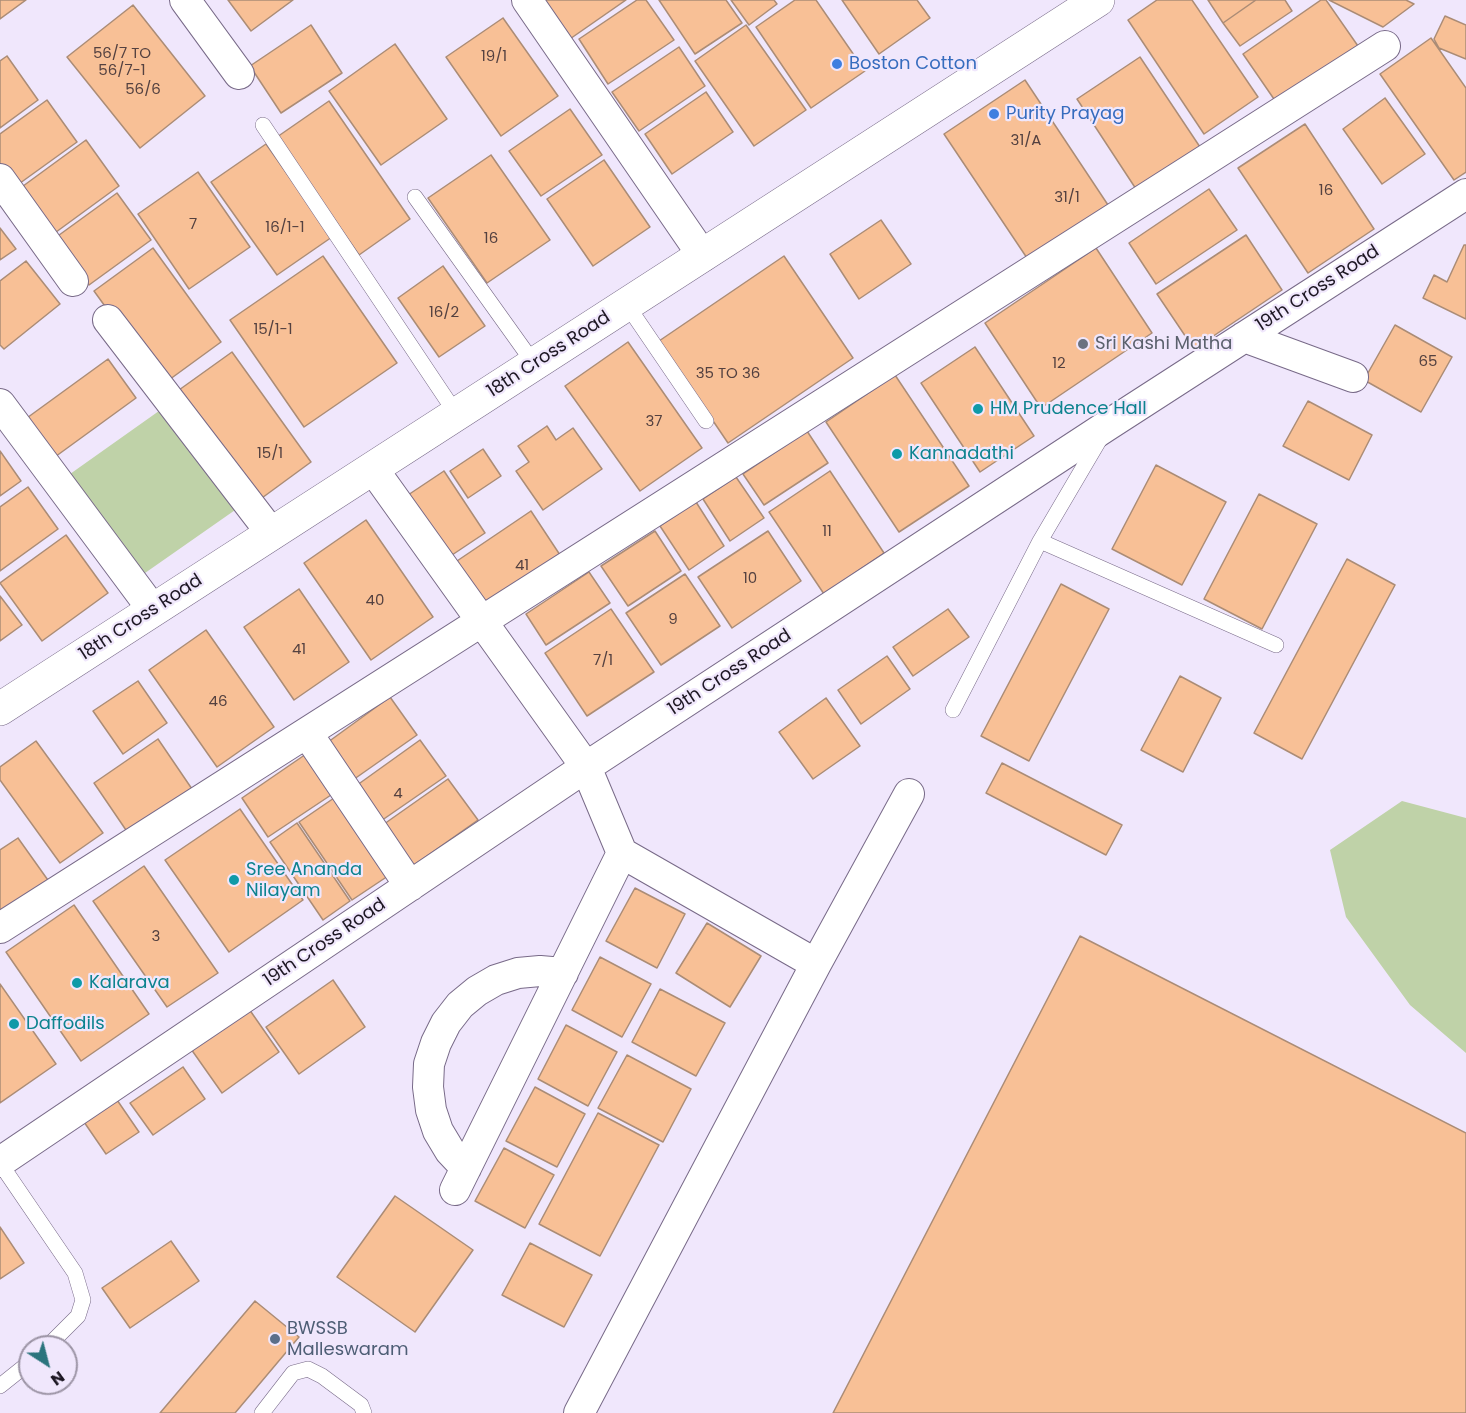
<!DOCTYPE html>
<html>
<head>
<meta charset="utf-8">
<style>
  body { margin:0 }
  #map { position:relative; width:1466px; height:1413px; overflow:hidden; background:#f0e7fc; font-family:Poppins,sans-serif }
  canvas { display:block }
  .north { position:absolute; left:18px; top:1335px; width:60px; height:60px; box-sizing:border-box; background:#f0e7fc; border:2px solid #9c94a5; border-radius:50%; rotate:144deg; font-size:16px; font-weight:700; line-height:24px; text-align:center; color:#1d1723 }
  .north::after { content:''; display:block; margin:auto; width:21px; height:27px; background:#2b747d; clip-path:polygon(50% 0,100% 100%,50% 72%,0 100%) }
</style>
</head>
<body>
<div id="map">
<canvas width="1466" height="1413"></canvas>
<div class="north">N</div>
</div>
<script>
const ctx = document.querySelector('canvas').getContext('2d');
ctx.lineJoin = 'round';
function fill(path, color) {
  ctx.fillStyle = color;
  ctx.fill(path, 'evenodd');
}
function poly(rows) {
  const path = new Path2D();
  for (const r of rows) {
    path.moveTo(r[0], r[1]);
    for (let i = 2; i < r.length; i += 2) path.lineTo(r[i], r[i + 1]);
  }
  return path;
}
function stroke(path, color, width, dash) {
  ctx.strokeStyle = color;
  ctx.lineWidth = width;
  ctx.lineCap = dash ? 'butt' : 'round';
  ctx.setLineDash(dash || []);
  ctx.stroke(path);
}
function write(font, color, halo, rows, align = 'center') {
  ctx.font = font + ' Poppins,sans-serif';
  ctx.lineWidth = 4.5;
  ctx.setLineDash([]);
  ctx.textBaseline = 'middle';
  ctx.strokeStyle = halo;
  ctx.fillStyle = color;
  for (const [text, x, y, turn = 0] of rows) {
    ctx.save();
    ctx.translate(x, y);
    ctx.rotate((+turn || 0) * Math.PI / 180);
    ctx.textAlign = isNaN(turn) ? turn : align;
    if (halo) ctx.strokeText(text, 0, 0);
    ctx.fillText(text, 0, 0);
    ctx.restore();
  }
}
fill(poly([
  [166,406,238,508,135,580,63,479],
  [1402,801,1466,818,1466,1053,1410,1005,1346,917,1330,850]
]), '#bfd2a8');
const building = poly([
  [0,0,26,0,0,19,0,0],
  [228,0,293,0,251,31,228,0],
  [539,0,626,0,567,41,539,0],
  [637,0,646,0,674,40,608,84,579,39,637,0],
  [659,0,726,0,742,23,695,54,659,0],
  [731,0,774,0,777,4,749,25,731,0],
  [795,0,816,0,865,71,811,108,756,27,795,0],
  [842,0,917,0,930,18,879,54,842,0],
  [1157,0,1192,0,1258,97,1204,134,1128,20,1157,0],
  [1208,0,1256,0,1223,23,1208,0],
  [1256,0,1285,0,1292,11,1240,46,1223,23,1256,0],
  [1321,0,1326,0,1358,46,1276,102,1243,54,1321,0],
  [1329,0,1406,0,1414,4,1383,27,1329,0],
  [133,5,205,96,140,148,67,57,133,5],
  [1445,16,1466,25,1466,59,1439,48,1434,39,1445,16],
  [503,18,558,96,501,136,446,57,503,18],
  [311,25,342,73,281,113,250,66,311,25],
  [746,25,806,110,754,146,695,61,746,25],
  [1431,38,1466,88,1466,172,1454,180,1380,74,1431,38],
  [395,44,447,119,381,165,329,91,395,44],
  [679,47,705,86,639,131,612,92,679,47],
  [7,56,38,100,0,128,0,61,7,56],
  [1140,57,1200,147,1136,189,1077,99,1140,57],
  [1025,80,1110,208,1029,261,944,134,1025,80],
  [706,92,733,132,672,174,645,134,706,92],
  [1385,98,1425,154,1382,184,1343,129,1385,98],
  [47,100,77,142,16,186,0,165,0,134,47,100],
  [329,101,410,219,359,255,277,137,329,101],
  [570,109,602,155,541,196,509,151,570,109],
  [1305,124,1374,229,1308,273,1238,168,1305,124],
  [86,140,119,186,52,235,19,189,86,140],
  [266,144,332,237,277,275,211,182,266,144],
  [491,155,550,240,487,283,428,198,491,155],
  [604,160,650,227,593,266,547,199,604,160],
  [198,172,250,247,189,289,138,214,198,172],
  [1209,189,1237,230,1156,284,1129,243,1209,189],
  [117,193,151,240,89,285,55,238,117,193],
  [881,220,911,264,859,299,830,254,881,220],
  [0,228,16,249,0,260,0,228],
  [1246,235,1282,290,1194,349,1157,294,1246,235],
  [1464,245,1466,245,1466,319,1423,298,1434,275,1447,282,1464,245],
  [153,248,221,342,162,385,94,291,153,248],
  [1096,248,1152,333,1041,408,985,323,1096,248],
  [323,256,397,363,304,427,230,320,323,256],
  [784,256,853,358,728,443,659,341,784,256],
  [26,261,60,304,4,349,0,345,0,281,26,261],
  [443,266,485,326,439,357,398,298,443,266],
  [1395,325,1452,357,1421,412,1364,380,1395,325],
  [628,342,702,448,640,491,565,386,628,342],
  [975,347,1034,436,980,472,921,383,975,347],
  [232,352,311,462,251,506,172,395,232,352],
  [108,359,136,398,48,462,20,423,108,359],
  [895,375,969,486,899,532,826,422,895,375],
  [1308,401,1372,435,1349,480,1283,446,1308,401],
  [547,426,556,440,573,428,602,469,543,510,516,471,529,462,518,446,547,426],
  [807,431,828,463,764,505,743,474,807,431],
  [483,449,501,476,468,498,450,471,483,449],
  [0,451,21,481,0,496,0,451],
  [1156,465,1226,502,1182,585,1112,549,1156,465],
  [444,471,485,533,443,561,402,499,444,471],
  [830,471,884,553,824,594,769,512,830,471],
  [736,477,764,518,730,541,703,499,736,477],
  [28,487,58,529,0,571,0,507,28,487],
  [1259,494,1317,524,1262,629,1204,599,1259,494],
  [696,502,724,546,689,570,660,526,696,502],
  [531,511,562,558,485,609,454,563,531,511],
  [366,520,433,617,371,660,304,563,366,520],
  [655,531,681,571,628,606,601,566,655,531],
  [768,531,801,581,732,628,698,577,768,531],
  [66,535,108,593,42,641,0,583,66,535],
  [1347,559,1395,585,1302,759,1254,733,1347,559],
  [589,572,610,603,546,645,526,614,589,572],
  [685,574,720,626,661,665,626,613,685,574],
  [1061,584,1109,609,1029,761,981,736,1061,584],
  [299,589,349,662,294,700,244,627,299,589],
  [0,596,22,625,0,641,0,596],
  [611,609,654,672,587,716,545,653,611,609],
  [948,609,969,637,913,676,893,647,948,609],
  [206,630,274,727,217,767,149,670,206,630],
  [887,656,910,689,861,724,838,690,887,656],
  [1180,676,1221,698,1183,772,1141,750,1180,676],
  [138,681,167,723,123,754,93,711,138,681],
  [390,697,417,735,350,782,324,745,390,697],
  [826,698,860,746,813,779,779,732,826,698],
  [158,739,192,789,128,833,94,783,158,739],
  [420,740,446,776,378,823,353,788,420,740],
  [36,741,103,833,60,863,0,780,0,767,36,741],
  [309,752,337,791,268,837,242,798,309,752],
  [1002,763,1122,825,1106,855,986,793,1002,763],
  [448,779,478,820,407,870,377,829,448,779],
  [337,796,391,874,352,900,299,822,337,796],
  [240,809,303,900,229,952,165,860,240,809],
  [297,823,350,901,323,920,270,842,297,823],
  [18,838,50,883,0,918,0,850,18,838],
  [144,866,218,973,167,1007,93,901,144,866],
  [635,888,685,914,657,968,606,941,635,888],
  [74,905,149,1014,81,1061,6,952,74,905],
  [707,923,761,956,730,1007,676,973,707,923],
  [1080,936,1466,1133,1466,1413,833,1413,1080,936],
  [600,957,651,984,622,1037,572,1010,600,957],
  [333,980,365,1027,299,1074,266,1027,333,980],
  [0,984,56,1064,0,1103,0,984],
  [660,989,725,1023,696,1076,632,1042,660,989],
  [249,1009,279,1052,222,1093,191,1049,249,1009],
  [566,1025,617,1052,588,1106,538,1079,566,1025],
  [627,1055,691,1089,663,1142,598,1108,627,1055],
  [183,1067,205,1099,153,1135,130,1103,183,1067],
  [535,1087,585,1114,557,1167,506,1141,535,1087],
  [115,1097,139,1132,106,1154,82,1119,115,1097],
  [598,1113,659,1145,600,1256,539,1224,598,1113],
  [504,1148,554,1175,525,1228,475,1201,504,1148],
  [395,1196,473,1250,415,1332,337,1277,395,1196],
  [0,1227,24,1263,0,1279,0,1227],
  [171,1241,199,1281,130,1328,102,1288,171,1241],
  [530,1243,592,1275,564,1327,502,1295,530,1243],
  [255,1301,299,1337,235,1413,160,1413,255,1301]
]);
fill(building, '#f8c096');
stroke(building, '#ab8c76', 1.5);
const service = poly([
  [263,125,457,415],
  [415,197,535,365],
  [627,305,706,421],
  [1040,541,1276,645],
  [953,710,1040,541,1100,439],
  [0,1163,75,1273,83,1300,78,1316,47,1347],
  [0,1386,30,1362],
  [262,1413,293,1373,308,1369,322,1376,361,1405,364,1413]
]);
const minor = poly([
  [185,0,239,74],
  [527,0,703,256],
  [0,179,73,281],
  [108,320,272,534],
  [1244,337,1353,377],
  [0,404,153,610],
  [373,469,586,767,622,853,816,964],
  [307,733,410,886],
  [0,928,1385,46],
  [0,1162,586,767,1108,425,1466,194],
  [466,1168,450,1151,438,1131,431,1110,428,1087,429,1064,436,1043,446,1023,460,1005,477,991,496,980,518,973,540,971,563,973],
  [455,1190,622,853],
  [579,1413,816,964,909,794]
]);
const secondary = poly([
  [0,709,1098,0]
]);
stroke(service, '#786a88', 16);
stroke(minor, '#786a88', 32);
stroke(secondary, '#786a88', 34);
stroke(service, '#fff', 15);
stroke(minor, '#fff', 30);
stroke(secondary, '#fff', 33);
for (const [x, y, r, color] of [
  [837,64,6,"#3f7fe0"],
  [994,114,6,"#3f7fe0"],
  [1083,344,6,"#6b7280"],
  [978,409,6,"#0f9aa8"],
  [897,454,6,"#0f9aa8"],
  [234,880,6,"#0f9aa8"],
  [77,983,6,"#0f9aa8"],
  [14,1024,6,"#0f9aa8"],
  [275,1339,6,"#5c6f8a"]
]) {
  const dot = new Path2D();
  dot.arc(x, y, r, 0, 2 * Math.PI);
  ctx.fillStyle = color;
  ctx.fill(dot);
  stroke(dot, '#f0e7fc', 2);
}
write('15px', '#544140', null, [
  ["56/7 TO",122,54],
  ["56/7-1",122,71],
  ["19/1",494,57],
  ["56/6",143,90],
  ["31/A",1026,141],
  ["16",1326,191],
  ["31/1",1067,198],
  ["7",193,225],
  ["16/1-1",285,228],
  ["16",491,239],
  ["16/2",444,313],
  ["15/1-1",273,330],
  ["65",1428,362],
  ["12",1059,364],
  ["35 TO 36",728,374],
  ["37",654,422],
  ["15/1",270,454],
  ["11",827,532],
  ["41",522,566],
  ["10",750,579],
  ["40",375,601],
  ["9",673,620],
  ["41",299,650],
  ["7/1",603,661],
  ["46",218,702],
  ["4",398,794],
  ["3",156,937]
]);
write('18px', '#366cbe', '#f0e7fc', [
  ["Boston Cotton",849,64],
  ["Purity Prayag",1006,114]
], 'left');
write('18px', '#1d1723', '#f0e7fc', [
  ["19th Cross Road",1318,289,-33],
  ["18th Cross Road",549,355,-33],
  ["18th Cross Road",141,618,-33],
  ["19th Cross Road",730,673,-33],
  ["19th Cross Road",325,943,-34]
]);
write('18px', '#5b616d', '#f0e7fc', [
  ["Sri Kashi Matha",1095,344]
], 'left');
write('18px', '#0d838f', '#f0e7fc', [
  ["HM Prudence Hall",990,409],
  ["Kannadathi",909,454],
  ["Sree Ananda",246,870],
  ["Nilayam",246,891],
  ["Kalarava",89,983],
  ["Daffodils",26,1024]
], 'left');
write('18px', '#4e5e75', '#f0e7fc', [
  ["BWSSB",287,1329],
  ["Malleswaram",287,1350]
], 'left');
</script>
</body>
</html>
